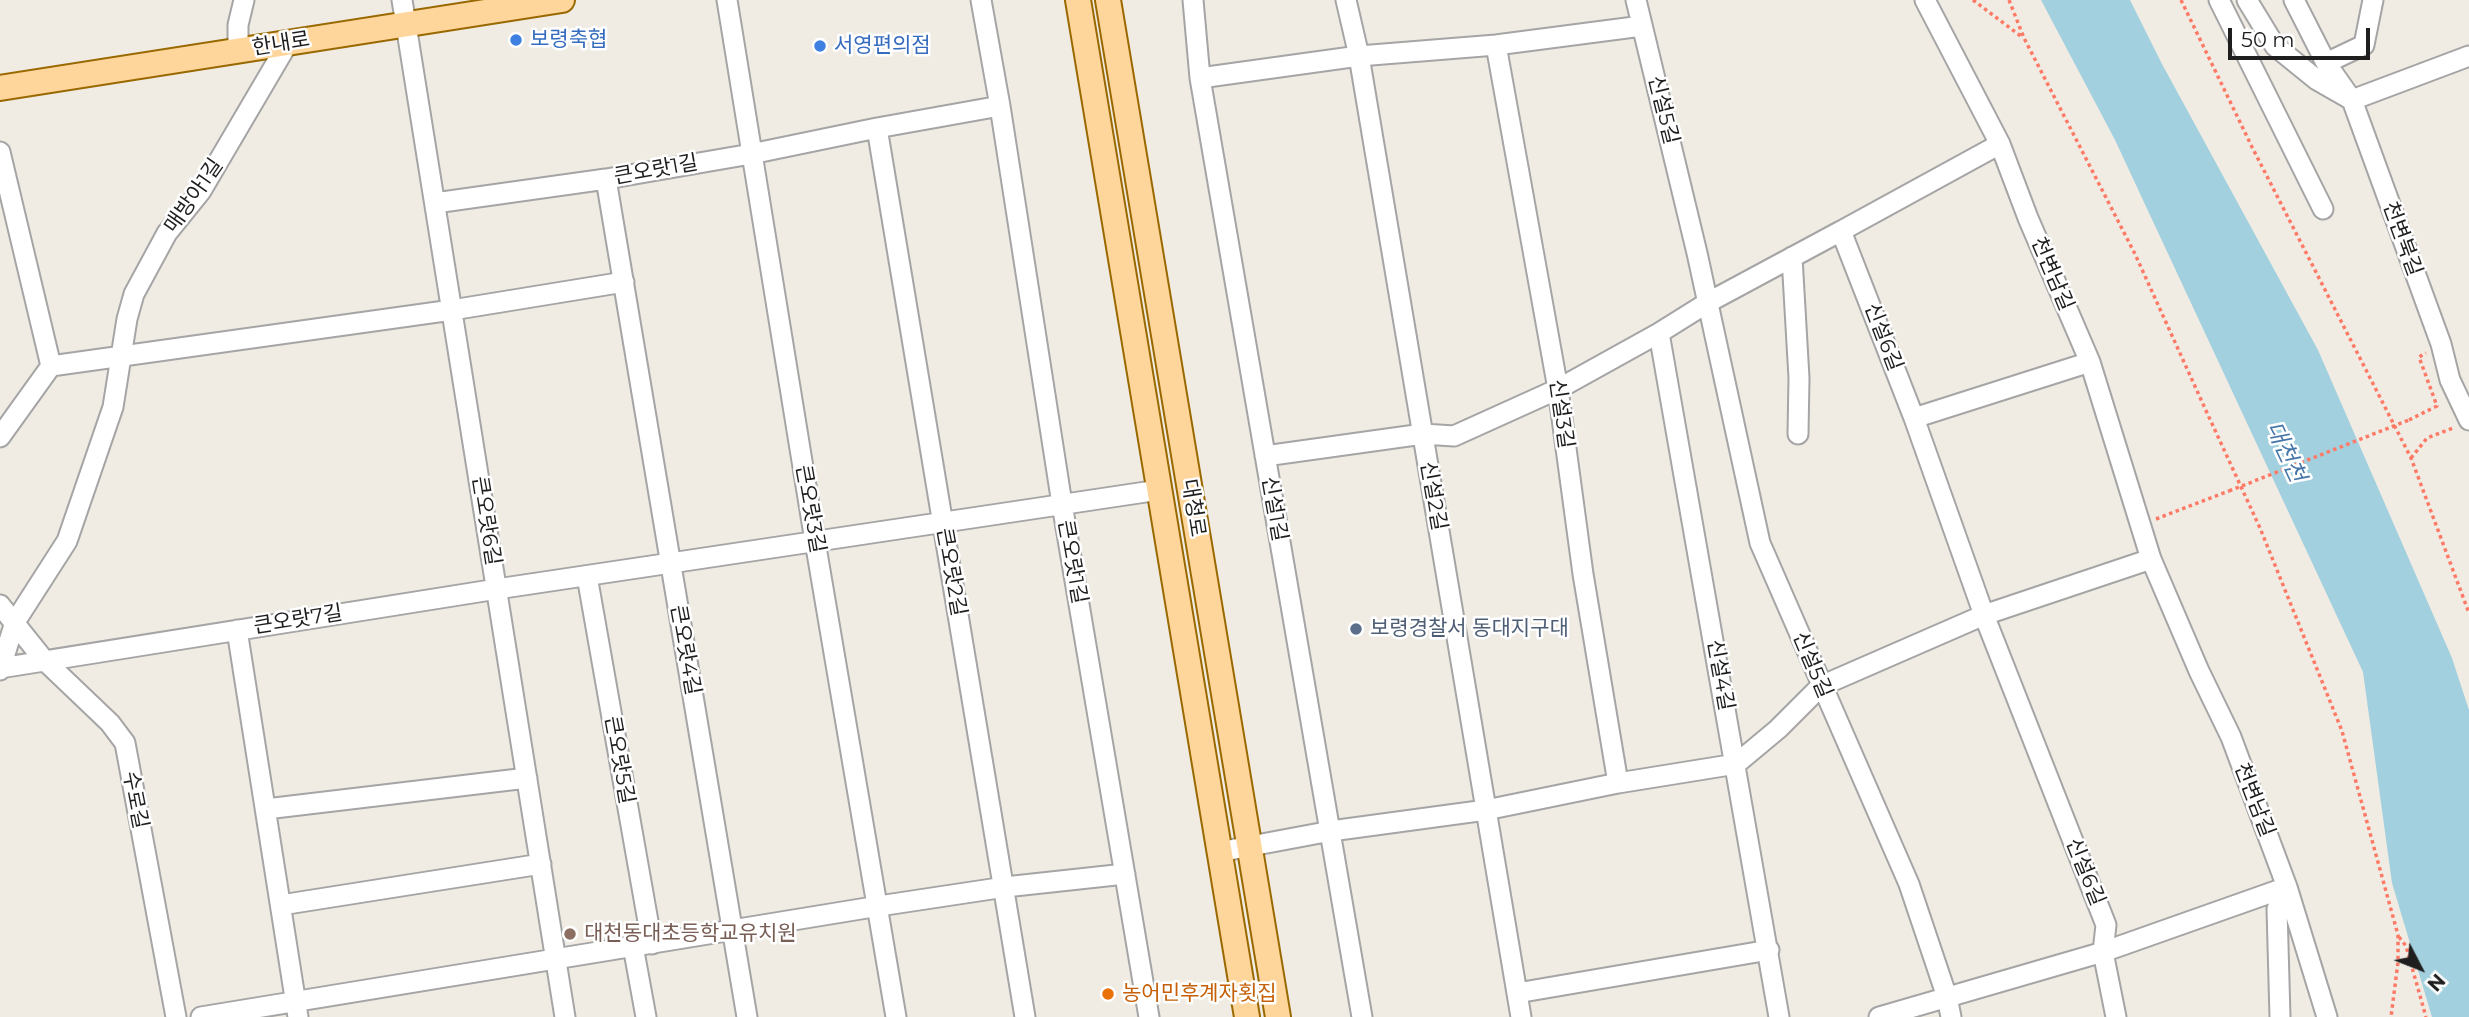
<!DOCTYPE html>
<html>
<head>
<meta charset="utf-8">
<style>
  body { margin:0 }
  #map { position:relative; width:2469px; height:1017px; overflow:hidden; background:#f0ece4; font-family:Montserrat,sans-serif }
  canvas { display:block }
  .north { position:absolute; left:2385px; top:933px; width:70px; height:70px; -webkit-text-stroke:5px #fff; paint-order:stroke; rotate:132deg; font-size:19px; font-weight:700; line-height:28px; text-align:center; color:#1e1e1e }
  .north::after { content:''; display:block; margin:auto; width:24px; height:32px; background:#1e1e1e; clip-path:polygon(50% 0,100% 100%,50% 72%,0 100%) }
  .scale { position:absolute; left:2228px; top:28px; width:142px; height:32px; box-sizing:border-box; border:4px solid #1e1e1e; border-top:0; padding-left:9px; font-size:21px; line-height:24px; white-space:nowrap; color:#1e1e1e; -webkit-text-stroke:5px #fff; paint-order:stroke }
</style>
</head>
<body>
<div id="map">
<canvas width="2469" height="1017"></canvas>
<div class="north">N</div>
<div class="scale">50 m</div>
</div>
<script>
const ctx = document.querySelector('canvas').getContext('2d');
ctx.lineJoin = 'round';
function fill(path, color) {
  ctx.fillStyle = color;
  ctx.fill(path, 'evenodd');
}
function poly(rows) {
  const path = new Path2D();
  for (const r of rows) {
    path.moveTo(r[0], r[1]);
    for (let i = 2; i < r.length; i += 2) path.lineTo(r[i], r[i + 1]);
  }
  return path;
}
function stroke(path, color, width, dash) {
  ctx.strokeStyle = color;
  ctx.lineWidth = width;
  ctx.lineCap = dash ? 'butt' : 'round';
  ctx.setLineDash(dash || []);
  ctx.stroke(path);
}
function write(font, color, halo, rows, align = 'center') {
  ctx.font = font + ' Montserrat,"Noto Sans KR",sans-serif';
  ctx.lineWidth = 5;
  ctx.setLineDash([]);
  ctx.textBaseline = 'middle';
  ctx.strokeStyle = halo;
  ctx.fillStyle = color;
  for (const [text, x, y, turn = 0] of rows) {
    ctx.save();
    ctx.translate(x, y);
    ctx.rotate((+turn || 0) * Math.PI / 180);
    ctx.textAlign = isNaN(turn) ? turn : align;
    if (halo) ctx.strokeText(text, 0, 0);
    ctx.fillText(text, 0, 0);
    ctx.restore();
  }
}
fill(poly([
  [2041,0,2130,0,2162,64,2318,350,2452,658,2469,710,2469,1017,2432,1017,2392,883,2363,672,2115,140]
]), '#a3d0de');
const minor = poly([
  [402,0,565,1017],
  [727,0,815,541,896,1017],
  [981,0,1000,106,1062,504,1149,1017],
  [1193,0,1200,78,1362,1017],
  [1346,0,1359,56,1521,1017],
  [1636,0,1697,253,1760,543,1909,884,1947,997,1951,1017],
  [1925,0,2000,144,2028,218,2090,362,2151,559,2199,671,2231,737,2287,887,2327,1017],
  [2219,0,2323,209],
  [2247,0,2275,46,2317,80,2352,100,2469,56],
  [2294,0,2326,63,2352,100,2441,344,2450,380,2469,420],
  [1496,45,1558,389,1583,574,1618,783],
  [238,51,238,25,244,0],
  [2326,63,2364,45,2373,0],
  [1200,78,1359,56,1496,45,1642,26],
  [877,128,1025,1017],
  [2000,144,1841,231,1914,418,1984,615,2106,925,2103,952,2116,1017],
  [0,152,51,366,452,310,624,282],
  [606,179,747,1017],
  [435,203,606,179,751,154,877,128,1000,106],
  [1792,257,1799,378,1798,434],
  [1659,333,1779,1017],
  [1914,418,2090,362],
  [0,437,51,366],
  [1265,456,1423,434,1454,436,1558,389,1659,333,1707,303,1841,231],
  [587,576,652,944],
  [0,605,44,660,110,723,125,743,176,1017],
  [237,630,298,1017],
  [0,668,497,589,1159,490],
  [0,670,15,622,67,541,113,407,127,319,134,294,167,233,201,191,288,43],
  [266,809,527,778],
  [1219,852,1331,831,1486,810,1618,783,1736,764,1778,729,1821,686,1984,615,2151,559],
  [281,905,541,864],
  [633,946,646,1017],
  [1517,993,1769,950],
  [201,1017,879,906,1005,887,1125,874],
  [1879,1017,2103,952,2287,887],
  [2280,1017,2277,909,2287,887]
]);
const major = poly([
  [1078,0,1247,1017],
  [1108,0,1278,1017],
  [0,88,562,0]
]);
stroke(minor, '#a5a5a5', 23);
stroke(major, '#996900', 28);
stroke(poly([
  [1973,0,2022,37],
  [2009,0,2024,38,2135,254,2208,415,2260,528,2342,731,2398,935,2398,962,2391,1017],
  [2181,0,2252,147,2411,458,2469,613],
  [2409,420,2437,406,2419,357,2426,353],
  [2411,458,2427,438,2453,428],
  [2156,519,2229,491],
  [2399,937,2406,946,2426,1017]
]), '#fd7a67', 3.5, [3.5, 3.5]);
stroke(minor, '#fff', 19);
stroke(major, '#fed59b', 24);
stroke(poly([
  [2229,491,2409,420]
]), '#fd7a67', 3.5, [3.5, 3.5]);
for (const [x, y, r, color] of [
  [516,40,7,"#3f7fe0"],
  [820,46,7,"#3f7fe0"],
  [1356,629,7,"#5c6f8a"],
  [570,934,7,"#8d6e63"],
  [1108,994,7,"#e8710a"]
]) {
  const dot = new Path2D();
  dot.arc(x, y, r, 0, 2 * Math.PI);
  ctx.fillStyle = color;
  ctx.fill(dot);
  stroke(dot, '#fff', 2.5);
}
write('21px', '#366cbe', '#fff', [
  ["보령축협",530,40],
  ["서영편의점",834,46]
], 'left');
write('21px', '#1e1e1e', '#fff', [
  ["한내로",281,44,-9],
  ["신설5길",1663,110,76],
  ["큰오랏1길",656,170,-10],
  ["매방아1길",194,196,-55],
  ["천변북길",2402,239,70],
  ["천변남길",2052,274,67],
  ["신설6길",1883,337,69],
  ["신설3길",1561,414,82],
  ["신설2길",1433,496,80],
  ["대청로",1193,508,81],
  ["큰오랏3길",810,509,80],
  ["신설1길",1274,509,80],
  ["큰오랏6길",486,521,81],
  ["큰오랏1길",1072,562,80],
  ["큰오랏2길",951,572,80],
  ["큰오랏7길",298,620,-9],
  ["큰오랏4길",685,650,80],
  ["신설5길",1812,665,67],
  ["신설4길",1720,675,80],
  ["큰오랏5길",619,760,80],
  ["수로길",135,800,79],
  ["천변남길",2254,800,69],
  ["신설6길",2085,872,68]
]);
write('21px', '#4e5e75', '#fff', [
  ["보령경찰서 동대지구대",1370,629]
], 'left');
write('21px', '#785e54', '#fff', [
  ["대천동대초등학교유치원",584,934]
], 'left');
write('21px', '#c56008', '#fff', [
  ["농어민후계자횟집",1122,994]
], 'left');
write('italic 23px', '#4575a9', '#fff', [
  ["대천천",2285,452,65]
]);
</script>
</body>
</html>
